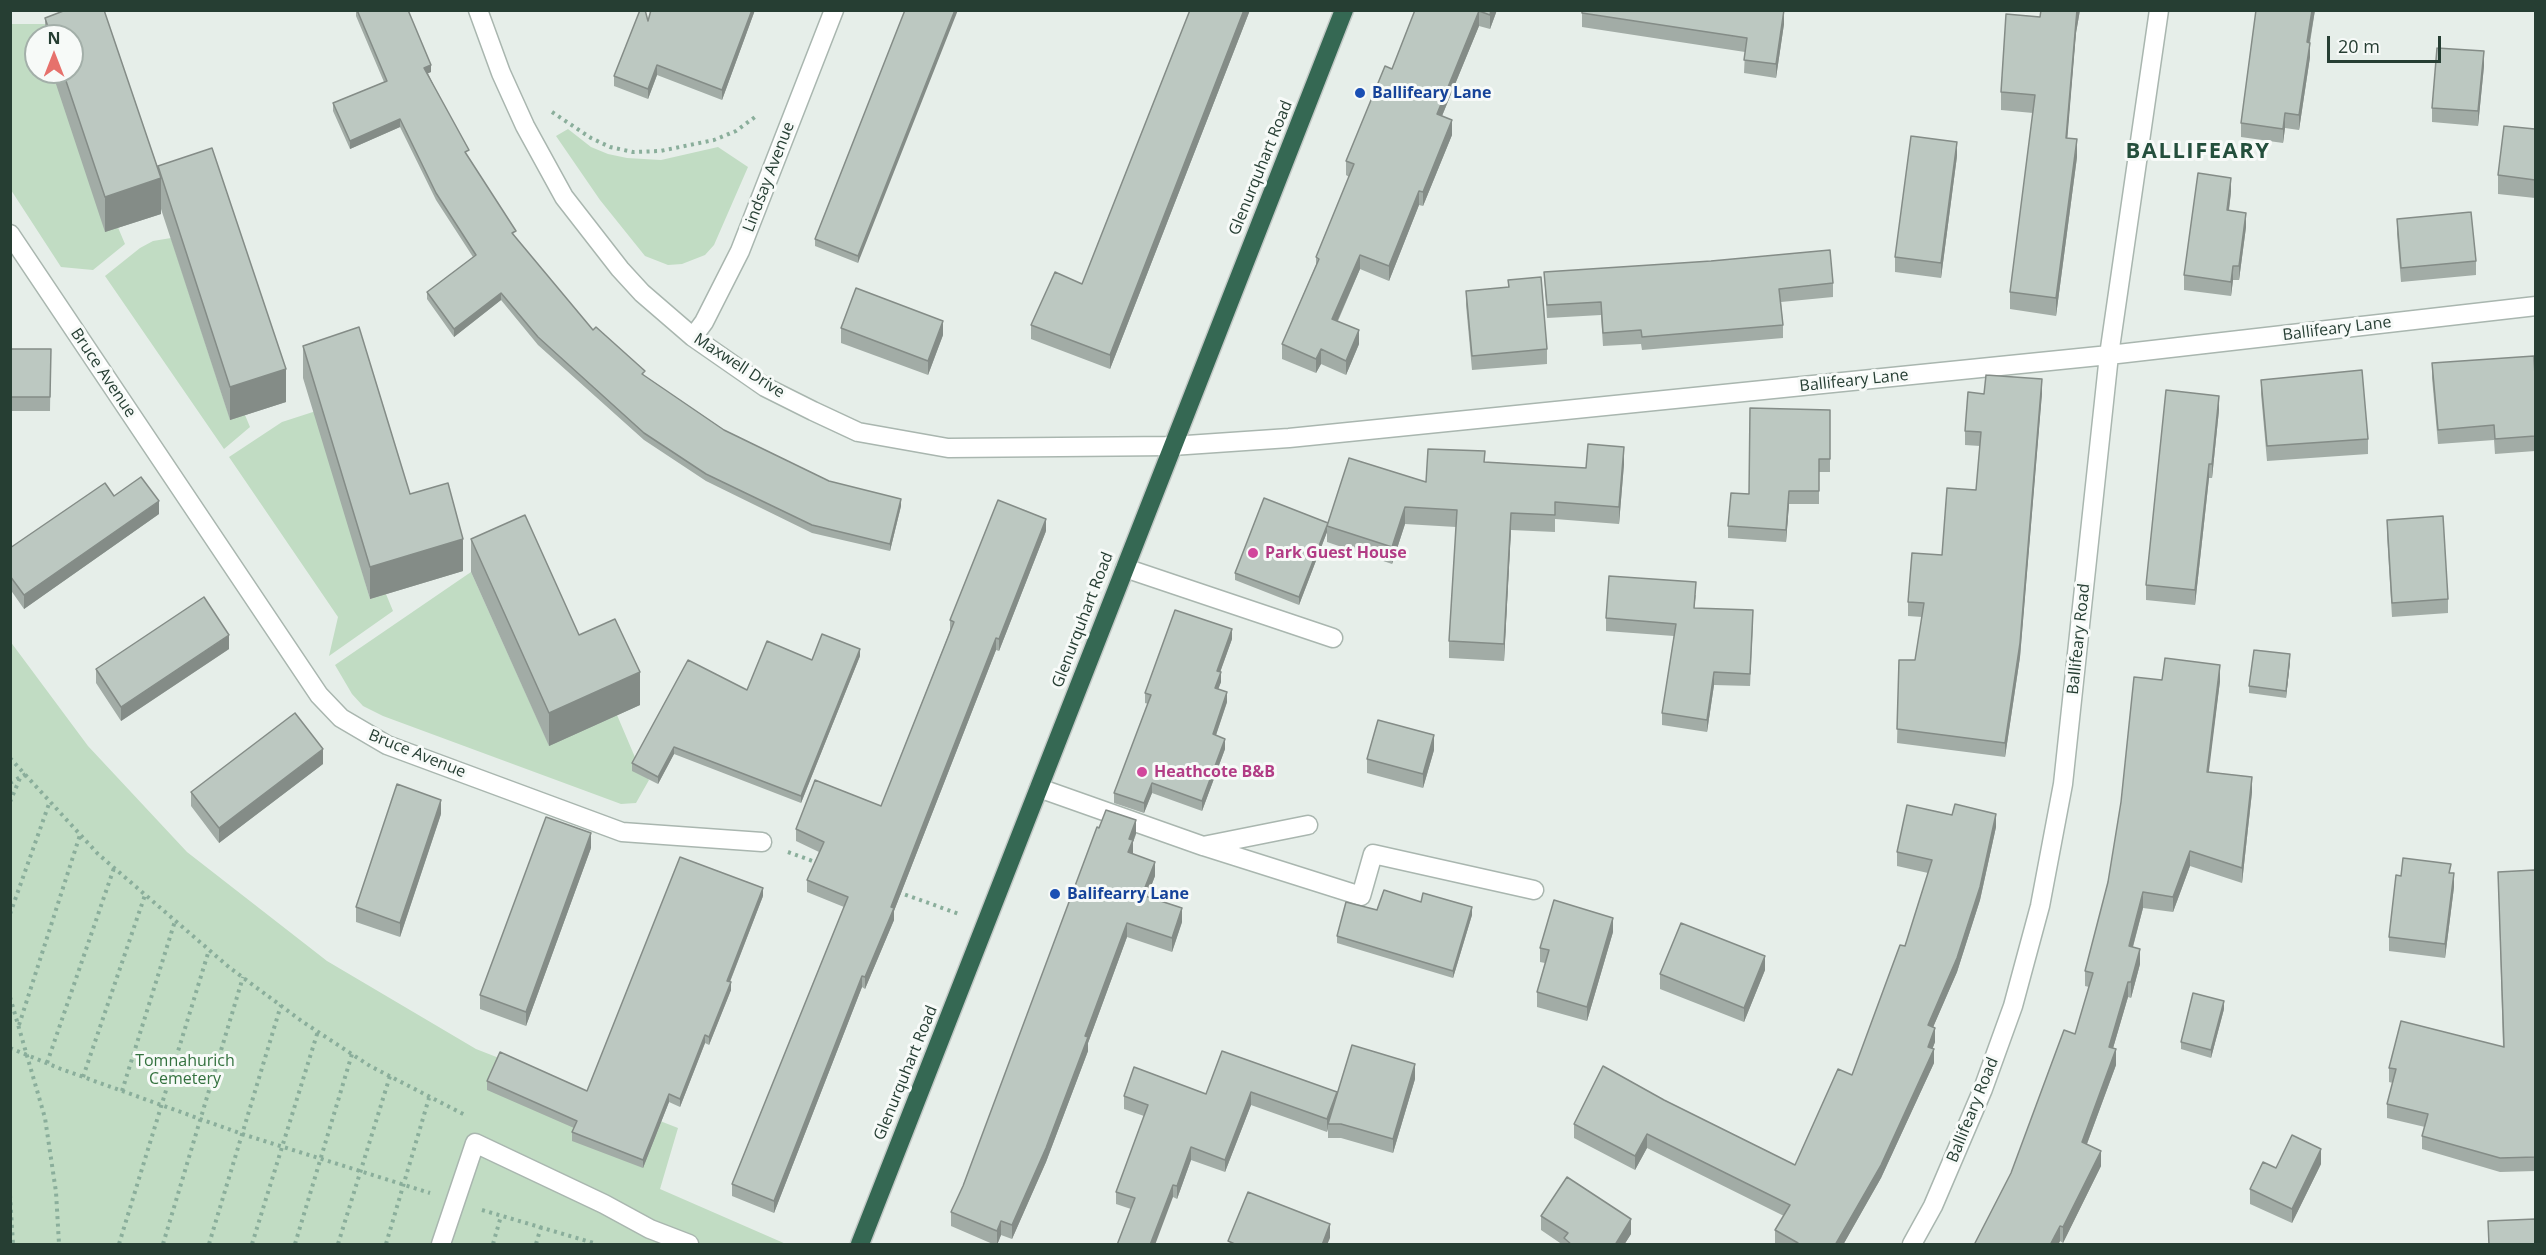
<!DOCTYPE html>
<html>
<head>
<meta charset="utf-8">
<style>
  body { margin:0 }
  #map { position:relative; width:2546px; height:1255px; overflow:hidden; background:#e6eee9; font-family:"Open Sans",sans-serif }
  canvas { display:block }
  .frame { position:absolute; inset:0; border:12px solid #263e33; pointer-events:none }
  .north { position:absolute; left:24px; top:24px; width:60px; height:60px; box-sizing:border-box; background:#f7faf8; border:2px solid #a3afa9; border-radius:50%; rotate:0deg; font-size:16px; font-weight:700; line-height:24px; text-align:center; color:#263e33 }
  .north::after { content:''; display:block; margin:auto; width:21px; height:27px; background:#e6716c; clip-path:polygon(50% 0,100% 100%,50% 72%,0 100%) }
  .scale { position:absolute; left:2327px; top:36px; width:114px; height:27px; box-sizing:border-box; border:3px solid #263e33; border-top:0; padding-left:8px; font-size:18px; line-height:21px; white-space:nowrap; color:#263e33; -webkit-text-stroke:4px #f7faf8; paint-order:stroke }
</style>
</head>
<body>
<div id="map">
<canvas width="2546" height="1255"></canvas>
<div class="frame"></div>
<div class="north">N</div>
<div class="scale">20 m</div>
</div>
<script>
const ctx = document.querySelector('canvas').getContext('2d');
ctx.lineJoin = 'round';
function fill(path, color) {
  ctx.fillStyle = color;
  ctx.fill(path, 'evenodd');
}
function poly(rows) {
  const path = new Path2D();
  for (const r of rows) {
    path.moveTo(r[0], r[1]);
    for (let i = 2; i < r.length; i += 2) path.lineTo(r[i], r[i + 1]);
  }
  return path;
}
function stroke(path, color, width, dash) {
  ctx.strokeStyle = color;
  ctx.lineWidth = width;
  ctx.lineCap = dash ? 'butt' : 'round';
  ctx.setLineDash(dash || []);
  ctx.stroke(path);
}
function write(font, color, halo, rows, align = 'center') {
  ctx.font = font + ' "Open Sans",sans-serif';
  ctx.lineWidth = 6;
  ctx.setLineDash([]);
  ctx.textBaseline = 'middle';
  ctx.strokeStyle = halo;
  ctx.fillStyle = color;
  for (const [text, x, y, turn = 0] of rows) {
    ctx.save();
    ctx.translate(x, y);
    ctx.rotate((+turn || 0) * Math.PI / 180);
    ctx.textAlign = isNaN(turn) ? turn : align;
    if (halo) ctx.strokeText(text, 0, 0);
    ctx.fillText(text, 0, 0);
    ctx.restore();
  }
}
fill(poly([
  [10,24,100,24,72,36,36,36,36,72,52,72,125,244,93,270,61,267,11,190],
  [568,129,591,147,608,154,627,158,661,160,718,147,748,167,714,245,705,255,682,264,668,265,645,256,600,200,556,136],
  [171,238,230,419,245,415,250,427,224,449,105,276,140,248,153,241],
  [316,411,370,599,386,594,393,611,329,656,338,617,229,457,282,422],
  [471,572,549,745,617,715,637,762,649,780,636,803,621,804,383,716,363,706,352,694,335,665],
  [10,641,88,746,187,852,327,961,476,1049,678,1128,660,1189,786,1244,11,1244]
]), '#c1dcc3');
const minor = poly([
  [478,10,501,73,525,126,564,197,620,269,642,293,693,337,765,387,813,411,858,432,948,448,1172,446,1289,438,2109,355,2536,306],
  [10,234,319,695,341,718,387,745,622,832,762,842],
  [693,337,704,322,740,251,834,10],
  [1125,568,1333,638],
  [1039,788,1203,846,1308,825],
  [1203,846,1361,896,1373,854,1534,890],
  [441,1244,475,1143,604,1204,650,1229,689,1244],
  [1912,1244,1933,1206,1983,1089,2013,1006,2040,906,2063,784,2109,355,2159,10]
]);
const highway = poly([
  [860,1244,1344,10]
]);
stroke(minor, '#a9b6af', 21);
stroke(highway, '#c2c9c6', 21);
stroke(poly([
  [552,112,591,138,610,147,633,152,660,151,714,140,736,131,755,117],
  [10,758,98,854,230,968,303,1022,370,1066,467,1116],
  [10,783,26,774],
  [10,802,20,778],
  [788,852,818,863],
  [898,892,959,914],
  [10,914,50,801],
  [10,997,45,1118,56,1192,59,1244],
  [19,1025,80,835],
  [10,1048,61,1069,242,1134,430,1193],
  [47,1063,114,868],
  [83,1077,145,895],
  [122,1091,175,921],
  [10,1195,13,1244],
  [482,1210,597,1244],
  [119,1244,209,950],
  [163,1244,243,977],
  [209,1244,281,1005],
  [252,1244,318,1031],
  [295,1244,352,1054],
  [338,1244,390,1076],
  [386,1244,429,1098],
  [493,1244,501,1216],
  [536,1244,541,1227]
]), '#8aae9b', 4, [3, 4.5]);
stroke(minor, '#fff', 18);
stroke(highway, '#356853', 18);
fill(poly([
  [66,10,104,10,158,169,158,166,212,148,286,369,286,402,230,420,161,209,161,214,105,232,52,72,72,72,72,36,45,36,45,18],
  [356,10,408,10,431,72,428,73,468,158,516,238,593,330,645,376,724,430,829,481,901,506,890,551,812,533,706,481,644,440,538,345,501,300,454,337,427,299,427,292,473,257,436,200,400,127,350,149,333,111,333,103,384,82,356,16],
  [651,10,755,10,722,100,657,75,648,99,614,86,614,76,648,21],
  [905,10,858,263,815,246,815,239],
  [1190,10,1250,10,1110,369,1031,339,1031,325,1082,284],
  [1415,10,1497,10,1490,29,1479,26,1442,116,1452,135,1423,206,1419,205,1389,281,1360,269,1338,321,1359,344,1346,375,1321,364,1316,373,1282,359,1282,344,1316,265,1316,257,1349,177,1346,175,1346,161,1392,69],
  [1582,10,1784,24,1776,78,1744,73,1745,52,1582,27],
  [2041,10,2080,10,2076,33,2067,138,2077,157,2056,316,2010,309,2010,292,2033,113,2001,110,2001,92,2040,17],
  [2256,10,2315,10,2310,43,2310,57,2299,130,2285,128,2283,143,2241,137,2241,123],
  [2484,66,2478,126,2432,122,2432,108],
  [2535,129,2535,198,2498,194,2498,175],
  [1957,156,1941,278,1895,272,1895,257],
  [2231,192,2229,210,2246,227,2239,280,2233,280,2231,296,2184,290,2184,275],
  [2397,219,2476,261,2476,275,2401,282,2397,234],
  [1544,272,1833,283,1833,297,1781,302,1783,325,1783,338,1642,350,1641,344,1603,346,1601,315,1547,318],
  [1508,280,1547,349,1547,364,1472,370,1466,305,1466,291,1508,287],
  [841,328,943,335,928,375,841,343],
  [303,346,410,494,463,571,370,599,303,378],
  [10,349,51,349,50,411,10,411],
  [2432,363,2535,377,2535,451,2495,454,2494,440,2438,444,2432,378],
  [2261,380,2368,439,2368,454,2267,461,2261,394],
  [2042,393,2020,657,2005,757,1897,743,1899,660,1915,660,1922,617,1908,616,1908,602,1942,555,1976,490,1980,446,1965,445,1965,431,1984,394],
  [1830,410,1830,472,1819,472,1819,504,1789,504,1786,542,1728,538,1728,526,1749,494],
  [2219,410,2212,478,2209,478,2195,605,2146,600,2146,585],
  [1485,462,1586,468,1624,464,1619,524,1555,519,1555,532,1511,530,1504,661,1449,658,1449,641,1456,527,1405,524,1392,564,1327,542,1327,532,1299,605,1235,580,1235,573,1328,523,1426,482],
  [159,514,24,609,10,589,10,548],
  [2387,520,2448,599,2448,613,2392,617,2387,535],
  [1046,531,999,651,996,650,926,829,894,911,894,920,865,989,862,987,774,1213,732,1196,732,1184,844,907,807,892,807,880,819,852,796,841,796,829,881,806,950,631,950,620],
  [471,539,579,635,640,705,549,746,471,572],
  [1696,595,1694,608,1753,623,1750,686,1714,685,1707,732,1662,725,1662,713,1674,636,1606,631,1606,618],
  [1232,639,1220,672,1221,682,1218,689,1227,702,1216,735,1225,749,1202,811,1152,793,1144,813,1114,803,1114,793,1148,704,1145,703,1145,693],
  [229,649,121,721,96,683,96,669],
  [860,656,801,803,674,754,658,784,632,771,632,763,747,690,812,660],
  [2290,662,2286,698,2249,693,2249,686],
  [2162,680,2220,681,2208,772,2252,792,2242,883,2190,866,2173,912,2143,908,2133,947,2140,964,2131,998,2128,997,2113,1048,2116,1065,2087,1144,2101,1166,2063,1243,2060,1241,2058,1245,1974,1245,2011,1173,2075,1034,2089,987,2085,986,2085,971],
  [1434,750,1423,788,1367,773,1367,759],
  [323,764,219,843,191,806,191,792],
  [441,814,400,937,356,922,356,907],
  [1996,827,1980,900,1957,972,1933,1027,1935,1042,1932,1049,1934,1063,1881,1178,1843,1245,1776,1245,1775,1244,1775,1230,1784,1216,1647,1148,1635,1170,1574,1138,1574,1124,1664,1100,1795,1165,1852,1075,1905,946,1928,873,1897,866,1897,852],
  [1136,834,1133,842,1133,854,1155,876,1147,897,1182,922,1172,952,1127,937,1088,1043,1088,1051,1046,1162,1012,1239,1001,1235,997,1245,995,1245,951,1226,951,1212],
  [591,848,526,1026,480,1009,480,995],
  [2535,870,2535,1171,2500,1172,2422,1149,2422,1136,2425,1127,2387,1118,2387,1104,2393,1083,2389,1082,2389,1068,2503,1047,2498,872],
  [2451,873,2454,887,2445,958,2389,951,2389,937,2401,876],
  [763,896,730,982,731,990,709,1045,705,1043,680,1107,669,1102,643,1168,572,1141,572,1132,574,1128,487,1090,487,1081,587,1091],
  [1421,902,1472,915,1453,978,1337,943,1337,936],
  [1613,932,1587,1021,1537,1007,1537,992,1545,963,1540,962,1540,948],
  [1765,970,1744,1022,1660,989,1660,974],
  [2224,1009,2211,1058,2181,1049,2181,1042],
  [1222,1051,1337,1096,1415,1079,1393,1153,1341,1138,1328,1138,1328,1129,1327,1132,1251,1105,1225,1172,1191,1160,1177,1199,1173,1197,1131,1209,1116,1204,1116,1192,1144,1116,1124,1109,1124,1096,1206,1094],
  [2321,1164,2292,1223,2250,1204,2250,1189,2276,1168],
  [1541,1216,1631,1234,1624,1245,1563,1245,1541,1230]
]), '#a2aca6');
fill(poly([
  [752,10,755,10,722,100,722,90],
  [955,10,958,10,858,263,858,256],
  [1244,10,1250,10,1110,369,1110,355],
  [1491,10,1497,10,1490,29,1490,15],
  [1784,10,1784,24,1776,78,1776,64],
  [2077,10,2080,10,2076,33,2066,155,2066,138],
  [2312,10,2315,10,2307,57,2307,42],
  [1479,11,1479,26,1437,128,1437,114],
  [2310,43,2310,57,2299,130,2299,115],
  [2484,51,2484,66,2478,126,2478,111],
  [431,65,431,72,424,75,424,68],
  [657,65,657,75,648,99,648,89],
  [2285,113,2285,128,2283,143,2283,129],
  [400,119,400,127,350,149,350,141],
  [1452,120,1452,135,1423,206,1423,192],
  [2077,139,2077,157,2056,316,2056,298],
  [1957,142,1957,156,1941,278,1941,263],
  [161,178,161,214,105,232,105,197],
  [2231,178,2231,192,2227,224,2227,210],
  [1419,191,1419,205,1389,281,1389,266],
  [2246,213,2246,227,2239,280,2239,266],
  [1360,255,1360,269,1332,333,1332,319],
  [2233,266,2233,280,2231,296,2231,282],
  [501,293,501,300,454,337,454,329],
  [943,321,943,335,928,375,928,361],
  [1359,330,1359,344,1346,375,1346,361],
  [1321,349,1321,364,1316,373,1316,359],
  [286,369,286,402,230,420,230,387],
  [2042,379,2042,393,2020,657,2005,757,2005,743],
  [2219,396,2219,410,2212,478,2212,464],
  [1624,447,1624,464,1619,524,1619,507],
  [2209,464,2209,478,2195,605,2195,590],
  [1789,491,1789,504,1786,542,1786,530],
  [901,499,901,506,890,551,890,544],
  [159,501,159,514,24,609,24,595],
  [1405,507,1405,524,1392,564,1392,547],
  [1511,513,1511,530,1504,661,1504,644],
  [1046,519,1046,531,999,651,999,639],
  [1327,526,1327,532,1299,605,1299,597],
  [463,539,463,571,370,599,370,567],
  [1232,629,1232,639,1217,681,1217,671],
  [229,635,229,649,121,721,121,707],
  [996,638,996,650,894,911,894,920,865,989,865,977,891,907],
  [860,649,860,656,801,803,801,796],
  [2290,654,2290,662,2286,698,2286,691],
  [2220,665,2220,681,2207,787,2207,772],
  [640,672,640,705,549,746,549,713],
  [1221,672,1221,682,1215,698,1215,688],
  [1714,672,1714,685,1707,732,1707,720],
  [1227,692,1227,702,1213,744,1213,734],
  [1434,735,1434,750,1423,788,1423,774],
  [1225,739,1225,749,1202,811,1202,801],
  [674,747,674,754,658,784,658,777],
  [323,749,323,764,219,843,219,828],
  [2252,777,2252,792,2242,883,2242,868],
  [1152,783,1152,793,1144,813,1144,803],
  [441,800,441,814,400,937,400,923],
  [1996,814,1996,827,1980,900,1957,972,1928,1039,1928,1025],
  [1136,820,1136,834,1133,842,1133,854,1128,866,1129,839],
  [591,833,591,848,526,1026,526,1012],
  [2190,851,2190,866,2173,912,2173,897],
  [1155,862,1155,876,1142,909,1142,895],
  [2454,873,2454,887,2445,958,2445,944],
  [763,888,763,896,727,989,727,981],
  [2143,892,2143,908,2129,961,2129,946],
  [1472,907,1472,915,1453,978,1453,971],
  [1182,908,1182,922,1172,952,1172,938],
  [1613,918,1613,932,1587,1021,1587,1007],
  [1127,923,1127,937,1088,1043,1088,1051,1046,1162,1012,1239,1012,1225,1085,1036],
  [2140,949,2140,964,2131,998,2131,982],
  [1765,956,1765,970,1744,1022,1744,1008],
  [862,976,862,987,774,1213,774,1201],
  [731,982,731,990,709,1045,709,1037],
  [2128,982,2128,997,2109,1062,2109,1047],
  [2224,1001,2224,1009,2211,1058,2211,1050],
  [1935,1028,1935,1042,1928,1061,1928,1047],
  [705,1035,705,1043,680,1107,680,1099],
  [1934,1049,1934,1063,1881,1178,1843,1245,1835,1245],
  [2116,1049,2116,1065,2082,1157,2082,1142],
  [1415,1064,1415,1079,1393,1153,1393,1139],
  [1251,1092,1251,1105,1225,1172,1225,1160],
  [1337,1092,1337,1105,1328,1124,1327,1132,1327,1119],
  [669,1094,669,1102,643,1168,643,1160],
  [1647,1134,1647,1148,1635,1170,1635,1156],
  [1191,1147,1191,1160,1177,1199,1177,1186],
  [2321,1149,2321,1164,2292,1223,2292,1209],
  [2101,1151,2101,1166,2063,1243,2063,1227],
  [1173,1185,1173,1197,1155,1245,1150,1245],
  [1631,1219,1631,1234,1624,1245,1615,1245],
  [1001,1221,1001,1235,997,1245,997,1231],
  [1330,1224,1330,1238,1327,1245,1322,1245],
  [2060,1226,2060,1241,2058,1245,2050,1245]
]), '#848c87');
const building = poly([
  [66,10,104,10,161,178,105,197,63,72,72,72,72,36,51,36,45,18,66,10],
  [357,10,408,10,431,65,424,68,469,150,465,152,516,231,512,233,593,330,596,327,645,371,642,374,724,430,829,481,901,499,890,544,812,525,706,474,644,433,538,337,501,293,454,329,427,292,476,255,436,193,400,119,350,141,333,103,387,81,357,10],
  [640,10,645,10,648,21,651,10,752,10,722,90,657,65,648,89,614,76,640,10],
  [905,10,955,10,858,256,815,239,905,10],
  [1190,10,1244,10,1110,355,1031,325,1055,272,1082,284,1190,10],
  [1415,10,1491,10,1490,15,1479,11,1437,114,1452,120,1423,192,1419,191,1389,266,1360,255,1332,319,1359,330,1346,361,1321,349,1316,359,1282,344,1319,259,1316,257,1354,164,1346,161,1385,66,1392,69,1415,10],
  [1582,10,1784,10,1776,64,1744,60,1747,38,1582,13,1582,10],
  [2041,10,2077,10,2066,138,2077,139,2056,298,2010,292,2035,95,2001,92,2006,14,2040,17,2041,10],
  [2256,10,2312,10,2307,42,2310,43,2299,115,2285,113,2283,129,2241,123,2256,10],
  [2437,48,2484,51,2478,111,2432,108,2437,48],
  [2504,126,2535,129,2535,180,2498,175,2504,126],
  [1911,136,1957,142,1941,263,1895,257,1911,136],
  [212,148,286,369,230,387,158,166,212,148],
  [2198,173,2231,178,2227,210,2246,213,2239,266,2233,266,2231,282,2184,275,2198,173],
  [2471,212,2476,261,2401,268,2397,219,2471,212],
  [1830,250,1833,283,1779,289,1783,325,1642,337,1641,330,1603,333,1601,302,1547,305,1544,272,1711,261,1830,250],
  [1541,277,1547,349,1472,356,1466,291,1509,287,1508,280,1541,277],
  [856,288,943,321,928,361,841,328,856,288],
  [359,327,410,494,448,483,463,539,370,567,303,346,359,327],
  [10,349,51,349,50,397,10,397,10,349],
  [2534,356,2535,377,2535,436,2495,439,2494,425,2438,430,2432,363,2534,356],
  [2362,370,2368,439,2267,446,2261,380,2362,370],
  [1986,375,2042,379,2020,643,2005,743,1897,729,1899,660,1915,660,1924,603,1908,602,1912,553,1942,555,1947,488,1976,490,1981,432,1965,431,1968,392,1984,394,1986,375],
  [2166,390,2219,396,2212,464,2209,464,2195,590,2146,585,2166,390],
  [1750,408,1830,410,1830,459,1819,459,1819,491,1789,491,1786,530,1728,526,1731,493,1749,494,1750,408],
  [1588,444,1624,447,1619,507,1555,502,1555,515,1511,513,1504,644,1449,641,1457,510,1405,507,1392,547,1327,526,1349,458,1426,482,1428,449,1485,451,1484,462,1586,468,1588,444],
  [141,477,159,501,24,595,10,576,10,548,105,483,114,496,141,477],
  [1264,498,1328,523,1299,597,1235,573,1264,498],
  [998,500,1046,519,999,639,996,638,926,817,891,907,894,908,865,977,862,976,774,1201,732,1184,848,897,807,880,824,842,796,829,815,780,881,806,954,622,950,620,998,500],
  [525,515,579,635,615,619,640,672,549,713,471,539,525,515],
  [2443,516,2448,599,2392,603,2387,520,2443,516],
  [1609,576,1696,582,1694,608,1753,610,1750,674,1714,672,1707,720,1662,713,1676,624,1606,618,1609,576],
  [204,597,229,635,121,707,96,669,204,597],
  [1175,610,1232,629,1217,671,1221,672,1215,688,1227,692,1213,734,1225,739,1202,801,1152,783,1144,803,1114,793,1151,695,1145,693,1175,610],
  [822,634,860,649,801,796,674,747,658,777,632,763,688,660,747,690,767,641,812,660,822,634],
  [2254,650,2290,654,2286,691,2249,686,2254,650],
  [2165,658,2220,665,2207,772,2252,777,2242,868,2190,851,2173,897,2143,892,2129,946,2140,949,2131,982,2128,982,2109,1047,2116,1049,2082,1142,2101,1151,2063,1227,2060,1226,2050,1245,1974,1245,2011,1173,2064,1030,2075,1034,2093,973,2085,971,2108,882,2121,802,2134,677,2162,680,2165,658],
  [295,713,323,749,219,828,191,792,295,713],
  [1378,720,1434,735,1423,774,1367,759,1378,720],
  [397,784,441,800,400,923,356,907,397,784],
  [1955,804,1996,814,1980,887,1957,958,1928,1025,1935,1028,1928,1047,1934,1049,1881,1165,1835,1245,1797,1245,1798,1243,1775,1230,1790,1205,1647,1134,1635,1156,1574,1124,1603,1066,1664,1100,1795,1165,1838,1069,1852,1075,1900,945,1905,946,1932,860,1897,852,1907,805,1952,815,1955,804],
  [1106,810,1136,820,1129,839,1133,840,1128,852,1155,862,1142,895,1182,908,1172,938,1127,923,1085,1036,1088,1037,1046,1148,1012,1225,1001,1221,997,1231,951,1212,963,1186,1097,827,1099,828,1106,810],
  [546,817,591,833,526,1012,480,995,546,817],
  [680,857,763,888,727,981,731,982,709,1037,705,1035,680,1099,669,1094,643,1160,572,1132,577,1121,487,1081,500,1052,587,1091,680,857],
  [2403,858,2451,864,2449,873,2454,873,2445,944,2389,937,2396,875,2401,876,2403,858],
  [2535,870,2535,1157,2500,1158,2422,1136,2428,1114,2387,1104,2396,1069,2389,1068,2401,1021,2504,1047,2498,872,2535,870],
  [1384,890,1421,902,1423,893,1472,907,1453,971,1337,936,1346,902,1377,910,1384,890],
  [1554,900,1613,918,1587,1007,1537,992,1549,950,1540,948,1554,900],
  [1681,923,1765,956,1744,1008,1660,974,1681,923],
  [2193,993,2224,1001,2211,1050,2181,1042,2193,993],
  [1352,1045,1415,1064,1393,1139,1341,1124,1328,1124,1352,1045],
  [1222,1051,1337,1092,1327,1119,1251,1092,1225,1160,1191,1147,1177,1186,1173,1185,1150,1245,1117,1245,1135,1198,1116,1192,1148,1105,1124,1096,1134,1067,1206,1094,1222,1051],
  [2292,1135,2321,1149,2292,1209,2250,1189,2263,1162,2276,1168,2292,1135],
  [1567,1177,1631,1219,1615,1245,1572,1245,1564,1238,1568,1233,1541,1216,1567,1177],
  [1248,1192,1330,1224,1322,1245,1237,1245,1228,1241,1248,1192],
  [2535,1219,2535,1245,2489,1245,2488,1221,2535,1219]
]);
fill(building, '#bcc8c1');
stroke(building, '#848c87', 1.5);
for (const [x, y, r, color] of [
  [1360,93,6,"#1a4fb4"],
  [1253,553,6,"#d1479c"],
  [1142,772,6,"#d1479c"],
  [1055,894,6,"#1a4fb4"]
]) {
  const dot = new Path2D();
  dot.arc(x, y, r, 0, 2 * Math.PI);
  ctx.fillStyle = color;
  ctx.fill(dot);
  stroke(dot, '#f7faf8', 2);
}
write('bold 16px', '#164399', '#f7faf8', [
  ["Ballifeary Lane",1372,93],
  ["Balifearry Lane",1067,894]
], 'left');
write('16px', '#263e33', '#f7faf8', [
  ["Glenurquhart Road",1261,168,-68],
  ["Lindsay Avenue",769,177,-69],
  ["Ballifeary Lane",2337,329,-7],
  ["Maxwell Drive",739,366,33],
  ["Bruce Avenue",103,373,56],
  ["Ballifeary Lane",1854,381,-6],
  ["Glenurquhart Road",1083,620,-69],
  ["Ballifeary Road",2079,639,-84],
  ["Bruce Avenue",417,754,22],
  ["Glenurquhart Road",906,1073,-68],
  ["Ballifeary Road",1973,1110,-68]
]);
write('bold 16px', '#b23c85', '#f7faf8', [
  ["Park Guest House",1265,553],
  ["Heathcote B&B",1154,772]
], 'left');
write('16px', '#34723f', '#f7faf8', [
  ["Tomnahurich",185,1061],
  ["Cemetery",185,1079]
]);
ctx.letterSpacing = '1.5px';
write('bold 22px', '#244f3c', '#f7faf8', [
  ["BALLIFEARY",2198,152]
]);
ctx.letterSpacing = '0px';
</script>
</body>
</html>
